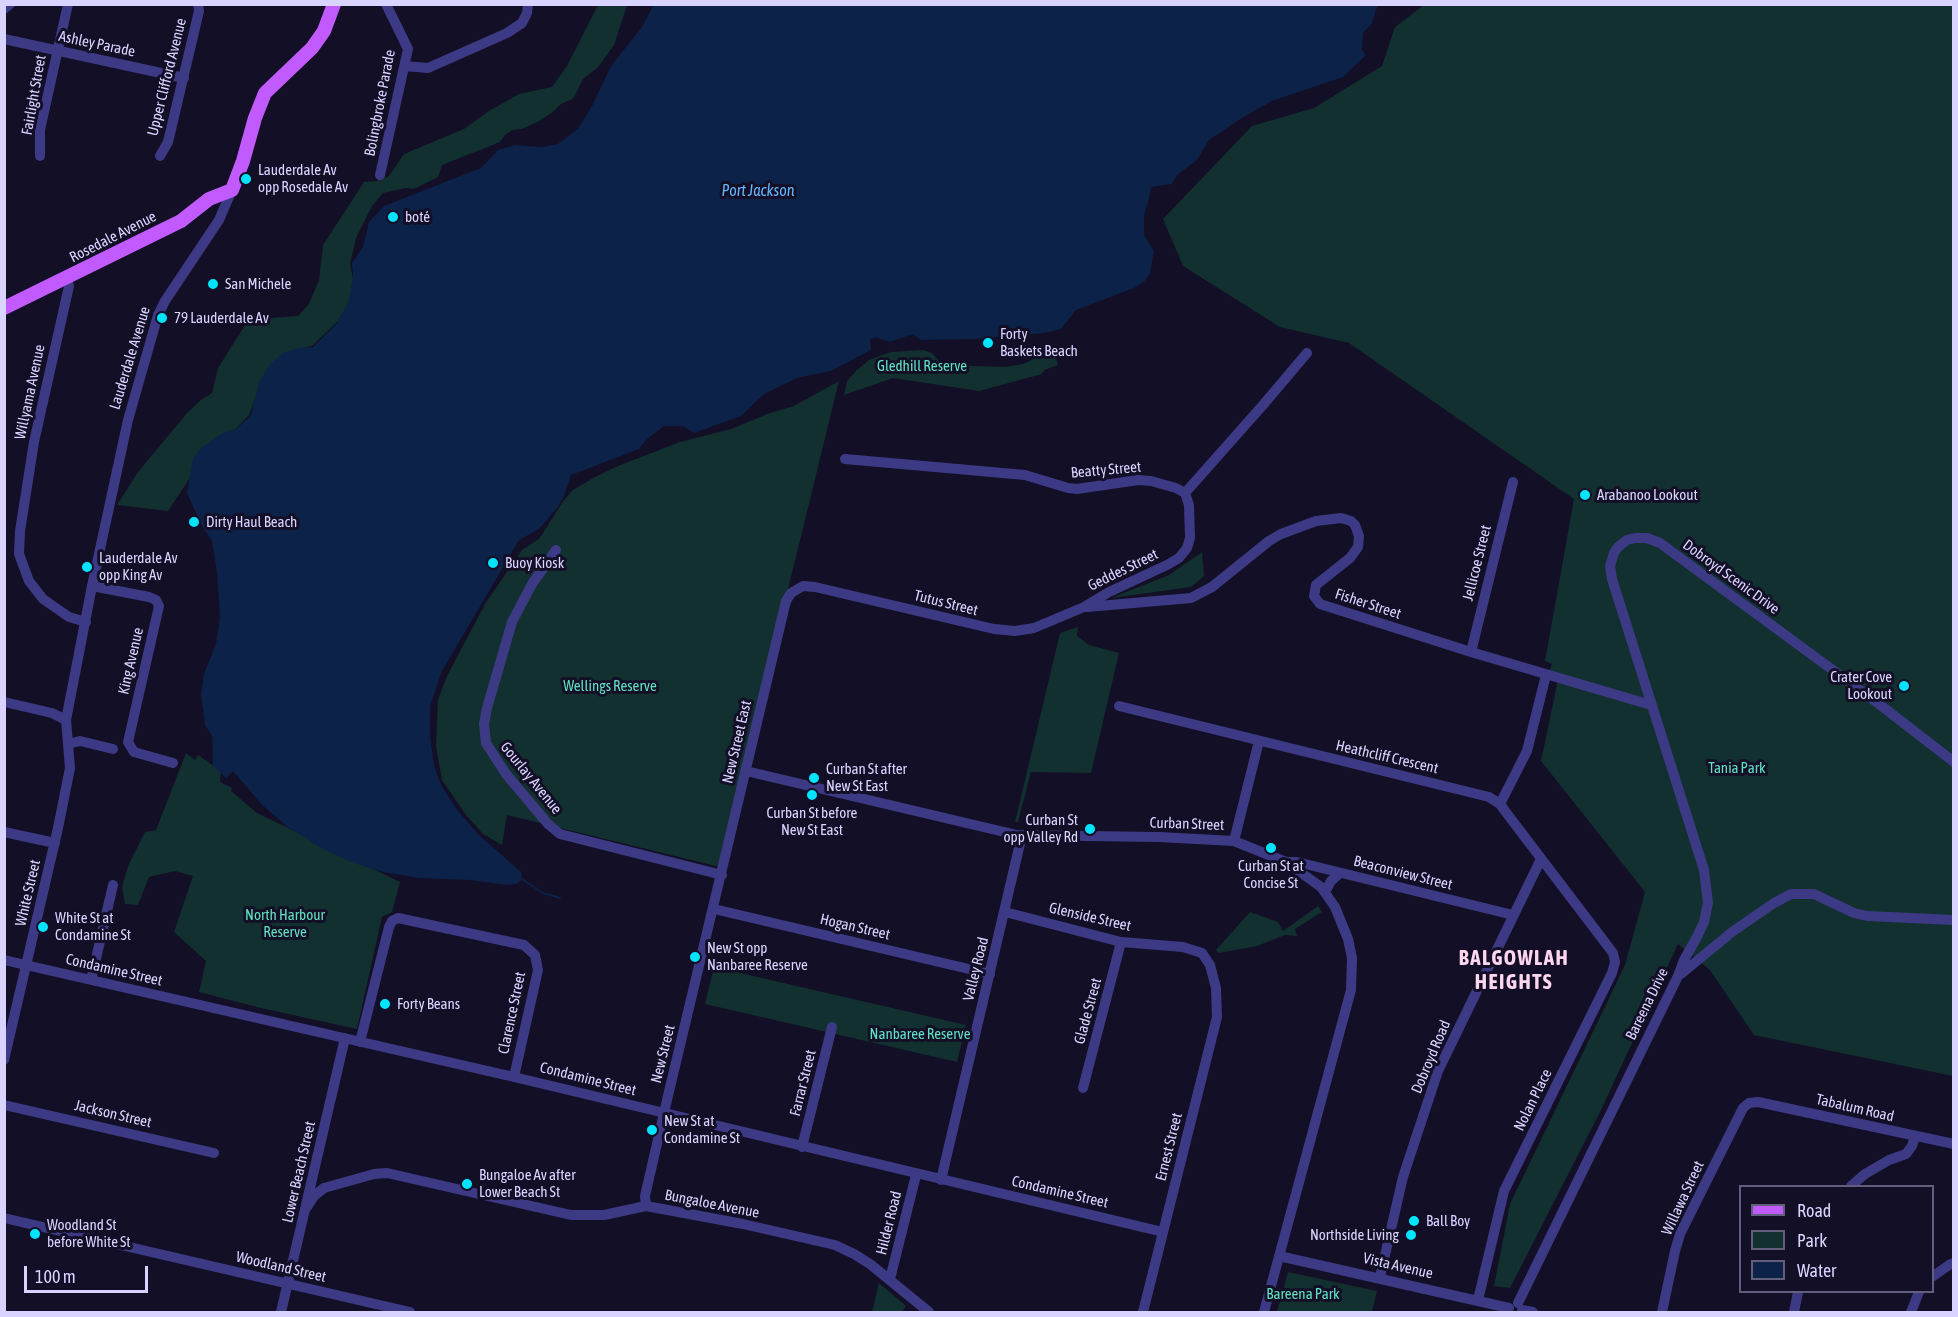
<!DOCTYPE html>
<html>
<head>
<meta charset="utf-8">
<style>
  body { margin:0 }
  #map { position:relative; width:1958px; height:1317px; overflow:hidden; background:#130f26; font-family:"Asap Condensed",sans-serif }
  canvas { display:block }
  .frame { position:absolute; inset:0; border:6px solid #d9d4ff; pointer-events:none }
  .legend { position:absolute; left:1739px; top:1185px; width:195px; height:108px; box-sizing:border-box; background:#130f26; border:2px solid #625e7d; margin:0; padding:8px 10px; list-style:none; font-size:18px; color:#d9d4ff }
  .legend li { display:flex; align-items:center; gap:12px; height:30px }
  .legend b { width:30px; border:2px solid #625e7d }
  .scale { position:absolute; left:24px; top:1266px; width:124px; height:27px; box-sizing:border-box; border:3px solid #d9d4ff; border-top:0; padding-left:8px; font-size:18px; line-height:21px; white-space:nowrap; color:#d9d4ff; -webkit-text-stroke:4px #130f26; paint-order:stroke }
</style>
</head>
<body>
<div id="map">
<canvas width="1958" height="1317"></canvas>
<div class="frame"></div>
<ul class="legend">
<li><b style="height:8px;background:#c25bff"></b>Road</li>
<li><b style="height:16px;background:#12302f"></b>Park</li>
<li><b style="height:16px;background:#0c2248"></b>Water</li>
</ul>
<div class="scale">100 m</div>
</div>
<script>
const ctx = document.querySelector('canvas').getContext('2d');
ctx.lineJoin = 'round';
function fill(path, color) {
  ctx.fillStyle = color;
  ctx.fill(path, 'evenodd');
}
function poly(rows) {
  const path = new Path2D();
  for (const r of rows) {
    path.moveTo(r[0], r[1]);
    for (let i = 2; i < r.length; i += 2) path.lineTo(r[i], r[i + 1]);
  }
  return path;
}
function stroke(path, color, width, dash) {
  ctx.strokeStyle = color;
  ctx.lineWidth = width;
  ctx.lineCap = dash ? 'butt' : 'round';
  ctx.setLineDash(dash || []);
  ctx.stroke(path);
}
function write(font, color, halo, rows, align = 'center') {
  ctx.font = font + ' "Asap Condensed",sans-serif';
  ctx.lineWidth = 6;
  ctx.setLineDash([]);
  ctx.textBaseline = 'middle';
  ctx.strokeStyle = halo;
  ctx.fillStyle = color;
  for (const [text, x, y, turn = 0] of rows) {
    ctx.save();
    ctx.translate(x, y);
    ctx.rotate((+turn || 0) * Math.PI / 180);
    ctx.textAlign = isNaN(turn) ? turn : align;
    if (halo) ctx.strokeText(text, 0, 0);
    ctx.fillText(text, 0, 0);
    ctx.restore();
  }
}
fill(poly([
  [598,5,627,5,614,45,598,67,583,79,573,99,561,104,554,111,539,121,522,129,512,130,505,135,500,142,442,165,438,177,414,189,406,188,383,193,372,206,356,238,350,264,354,283,352,298,338,321,313,345,280,356,265,373,249,415,192,475,168,511,117,505,138,472,188,412,201,400,212,393,218,368,245,325,259,319,298,316,309,304,319,280,323,245,364,182,377,181,389,176,404,154,464,129,489,111,519,94,552,87,567,66],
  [1424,5,1953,5,1953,1076,1754,1035,1710,970,1678,944,1600,1112,1510,1288,1494,1286,1510,1204,1625,965,1645,892,1541,761,1559,675,1549,671,1552,664,1545,661,1574,499,1349,343,1280,327,1183,266,1163,219,1252,126,1314,108,1382,66,1395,27],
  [1052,347,1058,365,1044,370,1042,374,979,391,893,378,844,395,847,381,857,370,869,360,891,352,923,350,932,353,942,365,1006,367,1023,364,1043,355],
  [839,381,720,867,507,815,502,845,483,834,466,815,442,780,436,746,438,700,447,676,485,604,522,550,539,539,564,500,573,490,593,478,618,466,680,442,731,429,770,413,794,406],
  [1202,552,1204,576,1191,587,1111,598,1169,575],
  [1078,627,1077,636,1089,645,1119,653,1091,773,1031,772,1018,822,1015,822,1060,633],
  [186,753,195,760,198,755,221,771,220,782,232,788,231,791,257,813,400,882,392,912,382,917,357,1029,261,1008,199,992,206,961,174,932,193,876,175,871,149,877,138,905,125,904,122,887,128,866,145,832,156,830],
  [1318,906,1322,912,1295,929,1297,936,1285,935,1257,946,1219,953,1216,950,1250,912,1278,922,1283,931],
  [714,967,966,1025,957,1062,705,1004],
  [1288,1272,1377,1291,1372,1312,1277,1312],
  [879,1283,906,1306,902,1312,872,1312]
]), '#12302f');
fill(poly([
  [654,4,1380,5,1377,7,1372,23,1363,33,1362,50,1366,55,1343,77,1272,101,1242,118,1209,140,1197,160,1177,175,1172,184,1151,187,1149,200,1144,214,1144,235,1154,251,1150,273,1145,281,1134,288,1076,310,1061,329,1045,333,973,339,921,340,913,334,890,342,875,337,870,340,871,350,831,371,797,378,764,394,741,416,694,433,683,426,664,426,647,439,639,449,571,475,564,496,557,508,539,529,519,540,442,671,430,706,430,736,434,766,442,787,458,811,480,836,521,872,522,879,517,884,508,885,470,880,419,878,383,872,354,863,323,849,289,828,262,805,233,771,226,778,213,766,212,736,205,725,201,694,204,674,216,644,220,617,217,573,212,541,202,526,187,493,193,458,201,448,224,432,236,429,251,415,259,382,271,363,283,353,298,348,313,347,337,323,349,302,353,274,352,263,363,247,369,222,384,206,481,168,498,150,515,145,541,147,558,144,578,129,592,106,611,66,642,27]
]), '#0c2248');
stroke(poly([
  [522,879,543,893,560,898]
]), '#0c2248', 2);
stroke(poly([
  [4,9,10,4],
  [4,39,184,78],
  [405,66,428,68,507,33,522,23,527,13,528,4],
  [40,156,40,130,68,4],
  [160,156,168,142,199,11,198,4],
  [380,175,408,49,386,4],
  [67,279,69,286,34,442,20,531,19,554,29,581,43,599,69,617,86,622],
  [845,459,1025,475,1068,488,1077,489,1138,480,1151,481,1176,488,1185,493,1263,405,1307,353],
  [556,550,532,584,512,622,487,708,484,724,486,743,506,774,548,824,560,834,722,875],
  [92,586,149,597,156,600,159,606,128,742,134,752,173,763],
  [1087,607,1191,598,1212,587,1269,541,1281,534,1316,521,1341,518,1351,521,1355,525,1359,536,1358,547,1350,558,1316,585,1314,596,1320,604,1471,652,1651,705],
  [1471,652,1513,482],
  [4,702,52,713,66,720],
  [1119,706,1489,797,1500,804,1505,811,1613,953,1615,962,1612,973,1504,1191,1478,1300],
  [68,744,80,741,113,749],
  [746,771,1017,835,1159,837,1234,841,1286,862,1321,887,1335,907,1348,939,1352,958,1351,990,1264,1312],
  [1500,804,1527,751,1546,675],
  [4,832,55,843],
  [1234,841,1259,741],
  [1286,862,1297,862,1513,915],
  [1325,892,1331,881,1340,873],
  [714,909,990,974],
  [1005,912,1121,942,1183,947,1202,953,1210,965,1216,988,1217,1017,1143,1312],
  [4,960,514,1077,1163,1232],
  [1681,974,1732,932,1774,903,1791,894,1814,894,1854,913,1867,916,1954,920],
  [91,980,113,885],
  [360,1042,389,927,392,921,398,918,524,945,535,955,538,970,514,1077],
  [4,1060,58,828,70,768,66,720,92,586,128,420,158,315,165,301,219,220,232,190],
  [1083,1088,1121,942],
  [4,1105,214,1153],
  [802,1147,832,1027],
  [941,1180,1022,835],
  [1851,1186,1865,1174,1889,1160,1906,1154,1912,1146,1915,1136],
  [646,1206,645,1196,667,1100,786,601,791,593,803,586,815,587,994,629,1015,631,1034,628,1084,607,1109,592,1167,565,1179,558,1187,548,1190,538,1189,505,1185,493],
  [305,1210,314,1196,324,1188,374,1174,387,1173,571,1215,604,1215,646,1206,743,1224,835,1245,854,1254,870,1264,929,1312],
  [4,1218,410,1312],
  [1279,1256,1509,1308],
  [1380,1277,1403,1177,1438,1071,1541,859],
  [1932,1277,1949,1265,1954,1263],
  [890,1279,916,1175],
  [1518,1303,1678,976,1684,960,1697,937,1704,922,1708,903,1704,870,1612,579,1610,566,1614,553,1618,547,1627,540,1635,538,1647,538,1660,543,1879,704,1954,762],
  [1522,1310,1533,1312],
  [281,1312,345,1038],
  [1662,1312,1675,1251,1680,1234,1743,1108,1749,1103,1758,1102,1954,1144],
  [1794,1312,1798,1292],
  [1911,1312,1919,1292]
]), '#3d3a85', 10);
stroke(poly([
  [4,308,181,221,209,199,232,190,243,161,255,118,265,93,312,48,324,31,334,4]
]), '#c25bff', 14);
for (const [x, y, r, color] of [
  [246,179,6,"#00e5ff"],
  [393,217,6,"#00e5ff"],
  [213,284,6,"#00e5ff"],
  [162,318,6,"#00e5ff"],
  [988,343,6,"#00e5ff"],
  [1585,495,6,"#00e5ff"],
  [194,522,6,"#00e5ff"],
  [493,563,6,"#00e5ff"],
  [87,567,6,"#00e5ff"],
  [1904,686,6,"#00e5ff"],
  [814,778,6,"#00e5ff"],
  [812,795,6,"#00e5ff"],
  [1090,829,6,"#00e5ff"],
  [1271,848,6,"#00e5ff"],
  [43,927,6,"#00e5ff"],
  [695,957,6,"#00e5ff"],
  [385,1004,6,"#00e5ff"],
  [652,1130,6,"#00e5ff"],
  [467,1184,6,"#00e5ff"],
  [1414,1221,6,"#00e5ff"],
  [35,1234,6,"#00e5ff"],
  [1411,1235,6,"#00e5ff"]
]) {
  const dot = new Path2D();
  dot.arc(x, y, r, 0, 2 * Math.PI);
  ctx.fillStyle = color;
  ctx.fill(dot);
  stroke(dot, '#130f26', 2);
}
write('15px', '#d9d4ff', '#130f26', [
  ["Ashley Parade",97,44,12],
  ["Upper Clifford Avenue",167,77,-76],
  ["Fairlight Street",34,95,-80],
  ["Bolingbroke Parade",380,103,-79],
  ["Rosedale Avenue",113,237,-27],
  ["Lauderdale Avenue",130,358,-73],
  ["Willyama Avenue",30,392,-78],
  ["Beatty Street",1106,470,-5],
  ["Jellicoe Street",1477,563,-76],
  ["Geddes Street",1123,570,-26],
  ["Dobroyd Scenic Drive",1731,577,36],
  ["Tutus Street",946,603,14],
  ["Fisher Street",1368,604,18],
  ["King Avenue",131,661,-77],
  ["New Street East",737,742,-77],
  ["Heathcliff Crescent",1387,757,13],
  ["Gourlay Avenue",531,778,51],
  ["Curban Street",1187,824,2],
  ["Beaconview Street",1403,873,14],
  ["White Street",28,893,-77],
  ["Glenside Street",1090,917,13],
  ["Hogan Street",855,927,13],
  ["Valley Road",976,969,-76],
  ["Condamine Street",114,970,13],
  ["Bareena Drive",1647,1004,-64],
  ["Glade Street",1088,1011,-75],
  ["Clarence Street",512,1013,-78],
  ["New Street",663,1054,-76],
  ["Dobroyd Road",1431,1057,-67],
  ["Condamine Street",588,1079,14],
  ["Farrar Street",803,1083,-76],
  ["Nolan Place",1533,1100,-64],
  ["Tabalum Road",1855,1108,13],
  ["Jackson Street",113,1114,13],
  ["Ernest Street",1169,1147,-76],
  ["Lower Beach Street",299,1172,-77],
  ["Condamine Street",1060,1192,13],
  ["Willawa Street",1683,1198,-65],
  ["Bungaloe Avenue",712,1204,11],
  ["Hilder Road",889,1223,-76],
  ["Vista Avenue",1398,1266,13],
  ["Woodland Street",281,1267,13]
]);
write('15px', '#d9d4ff', '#130f26', [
  ["Lauderdale Av",258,170],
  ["opp Rosedale Av",258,187],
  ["boté",405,217],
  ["San Michele",225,284],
  ["79 Lauderdale Av",174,318],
  ["Forty",1000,334],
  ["Baskets Beach",1000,351],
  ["Arabanoo Lookout",1597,495],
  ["Dirty Haul Beach",206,522],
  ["Lauderdale Av",99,558],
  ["opp King Av",99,575],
  ["Buoy Kiosk",505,563],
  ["Crater Cove",1892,677,"right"],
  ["Lookout",1892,694,"right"],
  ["Curban St after",826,769],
  ["New St East",826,786],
  ["Curban St before",812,813,"center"],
  ["New St East",812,830,"center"],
  ["Curban St",1078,820,"right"],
  ["opp Valley Rd",1078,837,"right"],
  ["Curban St at",1271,866,"center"],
  ["Concise St",1271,883,"center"],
  ["White St at",55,918],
  ["Condamine St",55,935],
  ["New St opp",707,948],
  ["Nanbaree Reserve",707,965],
  ["Forty Beans",397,1004],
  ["New St at",664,1121],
  ["Condamine St",664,1138],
  ["Bungaloe Av after",479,1175],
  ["Lower Beach St",479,1192],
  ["Ball Boy",1426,1221],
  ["Woodland St",47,1225],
  ["before White St",47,1242],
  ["Northside Living",1399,1235,"right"]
], 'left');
write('15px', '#5fe0c0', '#130f26', [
  ["Gledhill Reserve",922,366],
  ["Wellings Reserve",610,686],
  ["Tania Park",1737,768],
  ["North Harbour",285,915],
  ["Reserve",285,932],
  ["Nanbaree Reserve",920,1034],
  ["Bareena Park",1303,1294]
]);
write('italic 16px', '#62b6ff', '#130f26', [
  ["Port Jackson",758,191]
]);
ctx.letterSpacing = '1.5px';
write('bold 21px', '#ffd6f0', '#130f26', [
  ["BALGOWLAH",1514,958],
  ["HEIGHTS",1514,982]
]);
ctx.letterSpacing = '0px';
</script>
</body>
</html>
